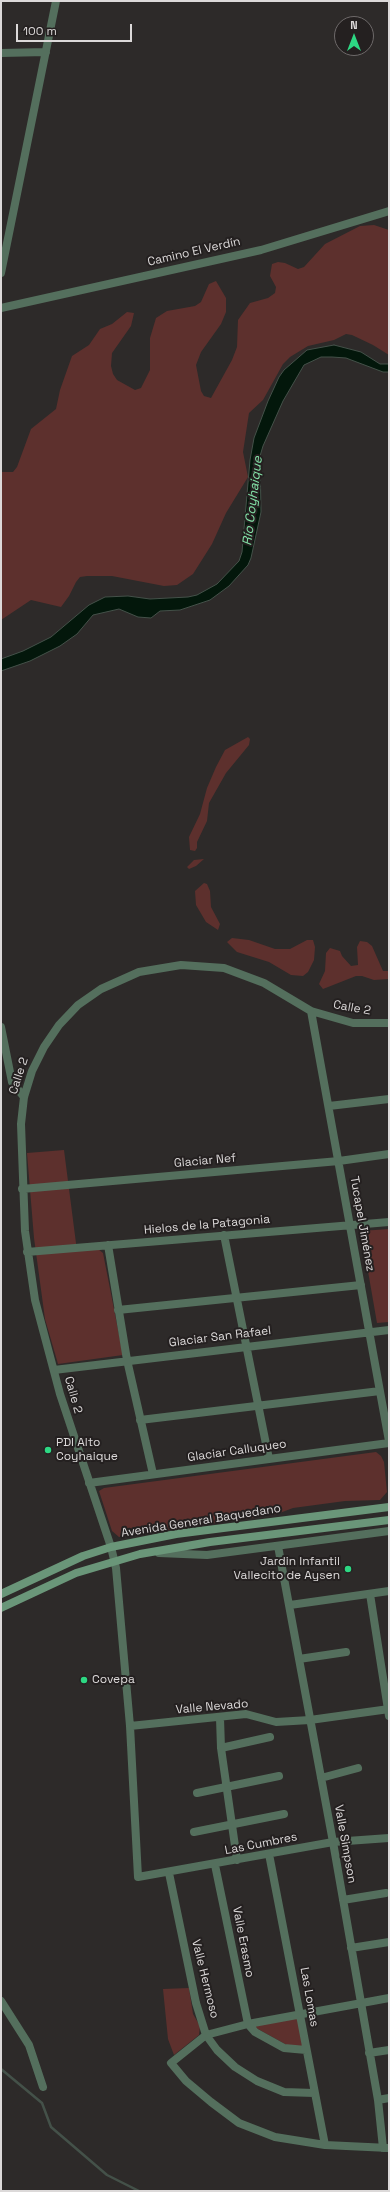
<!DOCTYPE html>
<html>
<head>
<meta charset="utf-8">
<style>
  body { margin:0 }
  #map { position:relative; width:390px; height:2192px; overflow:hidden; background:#2d2a29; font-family:"Space Grotesk",sans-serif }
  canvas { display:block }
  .frame { position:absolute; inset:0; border:2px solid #dcd9d9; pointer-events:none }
  .north { position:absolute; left:334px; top:16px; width:40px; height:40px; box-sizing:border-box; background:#242020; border:1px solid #6e6a6a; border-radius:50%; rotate:0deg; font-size:11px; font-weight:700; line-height:16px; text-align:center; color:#dcd9d9 }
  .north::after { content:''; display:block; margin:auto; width:14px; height:18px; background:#2dd883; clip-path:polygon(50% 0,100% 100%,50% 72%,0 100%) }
  .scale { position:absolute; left:16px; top:24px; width:116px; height:18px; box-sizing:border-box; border:2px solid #dcd9d9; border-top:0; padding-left:5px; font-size:12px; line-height:14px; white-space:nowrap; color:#dcd9d9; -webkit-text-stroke:3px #242020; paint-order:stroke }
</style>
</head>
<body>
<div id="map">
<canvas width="390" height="2192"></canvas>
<div class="frame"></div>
<div class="north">N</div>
<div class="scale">100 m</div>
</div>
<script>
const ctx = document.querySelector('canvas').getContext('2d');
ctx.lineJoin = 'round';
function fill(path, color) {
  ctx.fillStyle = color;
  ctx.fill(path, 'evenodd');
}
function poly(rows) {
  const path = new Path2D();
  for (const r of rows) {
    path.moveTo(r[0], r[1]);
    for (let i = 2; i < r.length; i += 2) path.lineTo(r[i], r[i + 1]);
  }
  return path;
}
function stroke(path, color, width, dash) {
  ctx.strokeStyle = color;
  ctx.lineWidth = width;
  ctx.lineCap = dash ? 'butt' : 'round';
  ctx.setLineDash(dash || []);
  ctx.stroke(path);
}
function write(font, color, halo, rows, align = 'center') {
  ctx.font = font + ' "Space Grotesk",sans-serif';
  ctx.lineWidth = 4;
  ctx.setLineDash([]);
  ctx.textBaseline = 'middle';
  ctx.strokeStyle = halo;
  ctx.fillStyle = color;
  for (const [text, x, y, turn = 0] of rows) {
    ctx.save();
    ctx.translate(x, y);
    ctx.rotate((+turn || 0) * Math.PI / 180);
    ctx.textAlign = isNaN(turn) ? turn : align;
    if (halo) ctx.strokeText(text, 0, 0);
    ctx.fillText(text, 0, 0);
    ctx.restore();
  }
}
fill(poly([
  [374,225,389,230,389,355,373,345,352,335,346,334,334,340,308,346,290,357,283,364,263,400,249,413,243,452,248,477,226,513,212,544,193,574,177,585,164,586,112,576,87,576,80,577,76,582,69,596,61,607,31,600,1,620,1,472,13,472,17,467,31,429,56,409,60,390,72,356,89,345,100,329,112,324,127,312,134,313,131,326,112,353,111,366,113,374,117,380,135,390,141,388,150,370,150,338,156,318,167,311,195,306,201,302,209,284,216,281,226,298,226,312,221,324,201,352,196,365,201,391,204,396,211,398,232,360,237,347,238,320,250,303,268,298,275,293,276,287,270,276,272,264,278,262,285,263,298,269,304,267,325,244,360,226],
  [248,737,250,739,249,745,226,773,209,803,207,821,197,842,197,848,195,851,190,850,189,837,200,814,207,788,216,767,225,750],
  [204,859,196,866,189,869,187,867,194,860],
  [204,883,207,884,210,891,211,907,220,924,218,930,206,922,196,905,195,891],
  [232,938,249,940,275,949,290,949,307,940,313,940,315,947,314,960,308,972,303,976,291,975,269,962,237,952,227,942],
  [360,941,367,942,372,946,383,971,389,971,389,979,374,980,362,976,356,976,323,989,319,984,325,971,326,953,330,948,340,951,342,956,351,966,358,965,357,947],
  [64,1150,77,1251,98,1249,103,1253,123,1355,58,1364,45,1319,34,1238,27,1153],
  [389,1229,389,1322,377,1323,361,1231],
  [376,1452,381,1456,384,1462,387,1492,380,1500,345,1501,293,1508,277,1514,119,1537,112,1531,99,1491,104,1488],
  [189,1988,193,2014,200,2026,199,2035,174,2055,168,2039,163,1989],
  [300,2016,305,2049,294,2049,249,2024]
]), '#5d302d');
const water = poly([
  [334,345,361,352,380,364,389,364,389,372,383,372,346,358,332,357,321,357,304,365,283,401,263,446,260,456,261,512,251,558,248,565,229,586,210,600,180,610,160,611,151,618,138,617,119,609,93,615,77,634,60,646,30,661,1,671,1,659,23,651,51,637,89,605,105,597,128,596,150,599,188,597,197,595,217,584,239,561,242,552,250,460,254,438,268,401,279,377,284,370,307,350,334,345]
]);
fill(water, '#03170b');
stroke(water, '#445149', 1);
stroke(poly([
  [1,2069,42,2103,51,2127,107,2175,139,2191]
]), '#445149', 2.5);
stroke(poly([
  [1,53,46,52],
  [1,273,56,1],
  [1,308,261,250,389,211],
  [311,1011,389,1441],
  [389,1023,353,1023,311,1011,264,983,224,968,181,965,139,972,101,989,78,1005,59,1025,44,1047,32,1071,24,1097,21,1124,25,1231,35,1300,60,1394,111,1547,116,1568,130,1726,138,1877,333,1842,389,1838],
  [1,1027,12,1082,24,1097],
  [329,1106,389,1099],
  [22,1189,339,1161,389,1154],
  [224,1235,269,1459],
  [108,1245,127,1360,153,1474],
  [27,1252,389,1222],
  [118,1310,361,1285],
  [54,1370,389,1330],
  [140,1420,380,1391],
  [89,1483,389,1443],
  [278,1546,333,1842,378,2100,383,2148],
  [159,1553,207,1555,389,1531],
  [370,1594,389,1716],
  [290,1605,389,1591],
  [299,1659,346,1652],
  [220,1718,221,1748,237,1860],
  [130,1726,246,1714,276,1722,310,1720,389,1709],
  [221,1748,270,1737],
  [321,1778,358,1768],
  [197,1793,279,1776],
  [194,1832,284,1814],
  [269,1854,325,2145],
  [215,1865,248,2024,255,2032,284,2048,306,2050],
  [169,1873,196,2003,206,2035,217,2050,235,2067,257,2081,284,2092,314,2093],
  [343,1900,386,1893],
  [351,1948,389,1942],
  [389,1998,248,2024,206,2035,171,2063,186,2081,211,2102,239,2123,275,2137,325,2145,389,2148],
  [1,2001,29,2045,43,2087],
  [369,2053,389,2050],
  [378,2100,389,2098]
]), '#546f5d', 8);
stroke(poly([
  [1,1594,83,1556,111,1547,176,1534,389,1507],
  [1,1608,76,1573,140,1554,210,1542,389,1520]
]), '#6a9679', 8);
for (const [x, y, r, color] of [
  [48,1450,4,"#2dd883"],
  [348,1569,4,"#2dd883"],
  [84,1680,4,"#2dd883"]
]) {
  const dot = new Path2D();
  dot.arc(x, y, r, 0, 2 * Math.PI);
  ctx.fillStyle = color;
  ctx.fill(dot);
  stroke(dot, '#242020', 1.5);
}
write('12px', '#dcd9d9', '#242020', [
  ["Camino El Verdín",194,252,-13],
  ["Calle 2",352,1008,10],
  ["Calle 2",19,1076,-72],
  ["Glaciar Nef",205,1161,-5],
  ["Tucapel Jiménez",362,1224,80],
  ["Hielos de la Patagonia",207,1225,-5],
  ["Glaciar San Rafael",220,1337,-7],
  ["Calle 2",73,1395,74],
  ["Glaciar Calluqueo",237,1451,-8],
  ["Avenida General Baquedano",201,1521,-9],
  ["Valle Nevado",212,1707,-5],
  ["Las Cumbres",261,1844,-11],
  ["Valle Simpson",345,1844,80],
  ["Valle Erasmo",243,1942,79],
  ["Valle Hermoso",205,1979,76],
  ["Las Lomas",309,1997,80]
]);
write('12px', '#dcd9d9', '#242020', [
  ["PDI Alto",56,1443],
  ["Coyhaique",56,1457],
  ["Jardin Infantil",340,1562,"right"],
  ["Vallecito de Aysen",340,1576,"right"],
  ["Covepa",92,1680]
], 'left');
write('italic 13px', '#84e3a8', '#242020', [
  ["Río Coyhaique",253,501,-83]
]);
</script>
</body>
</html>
